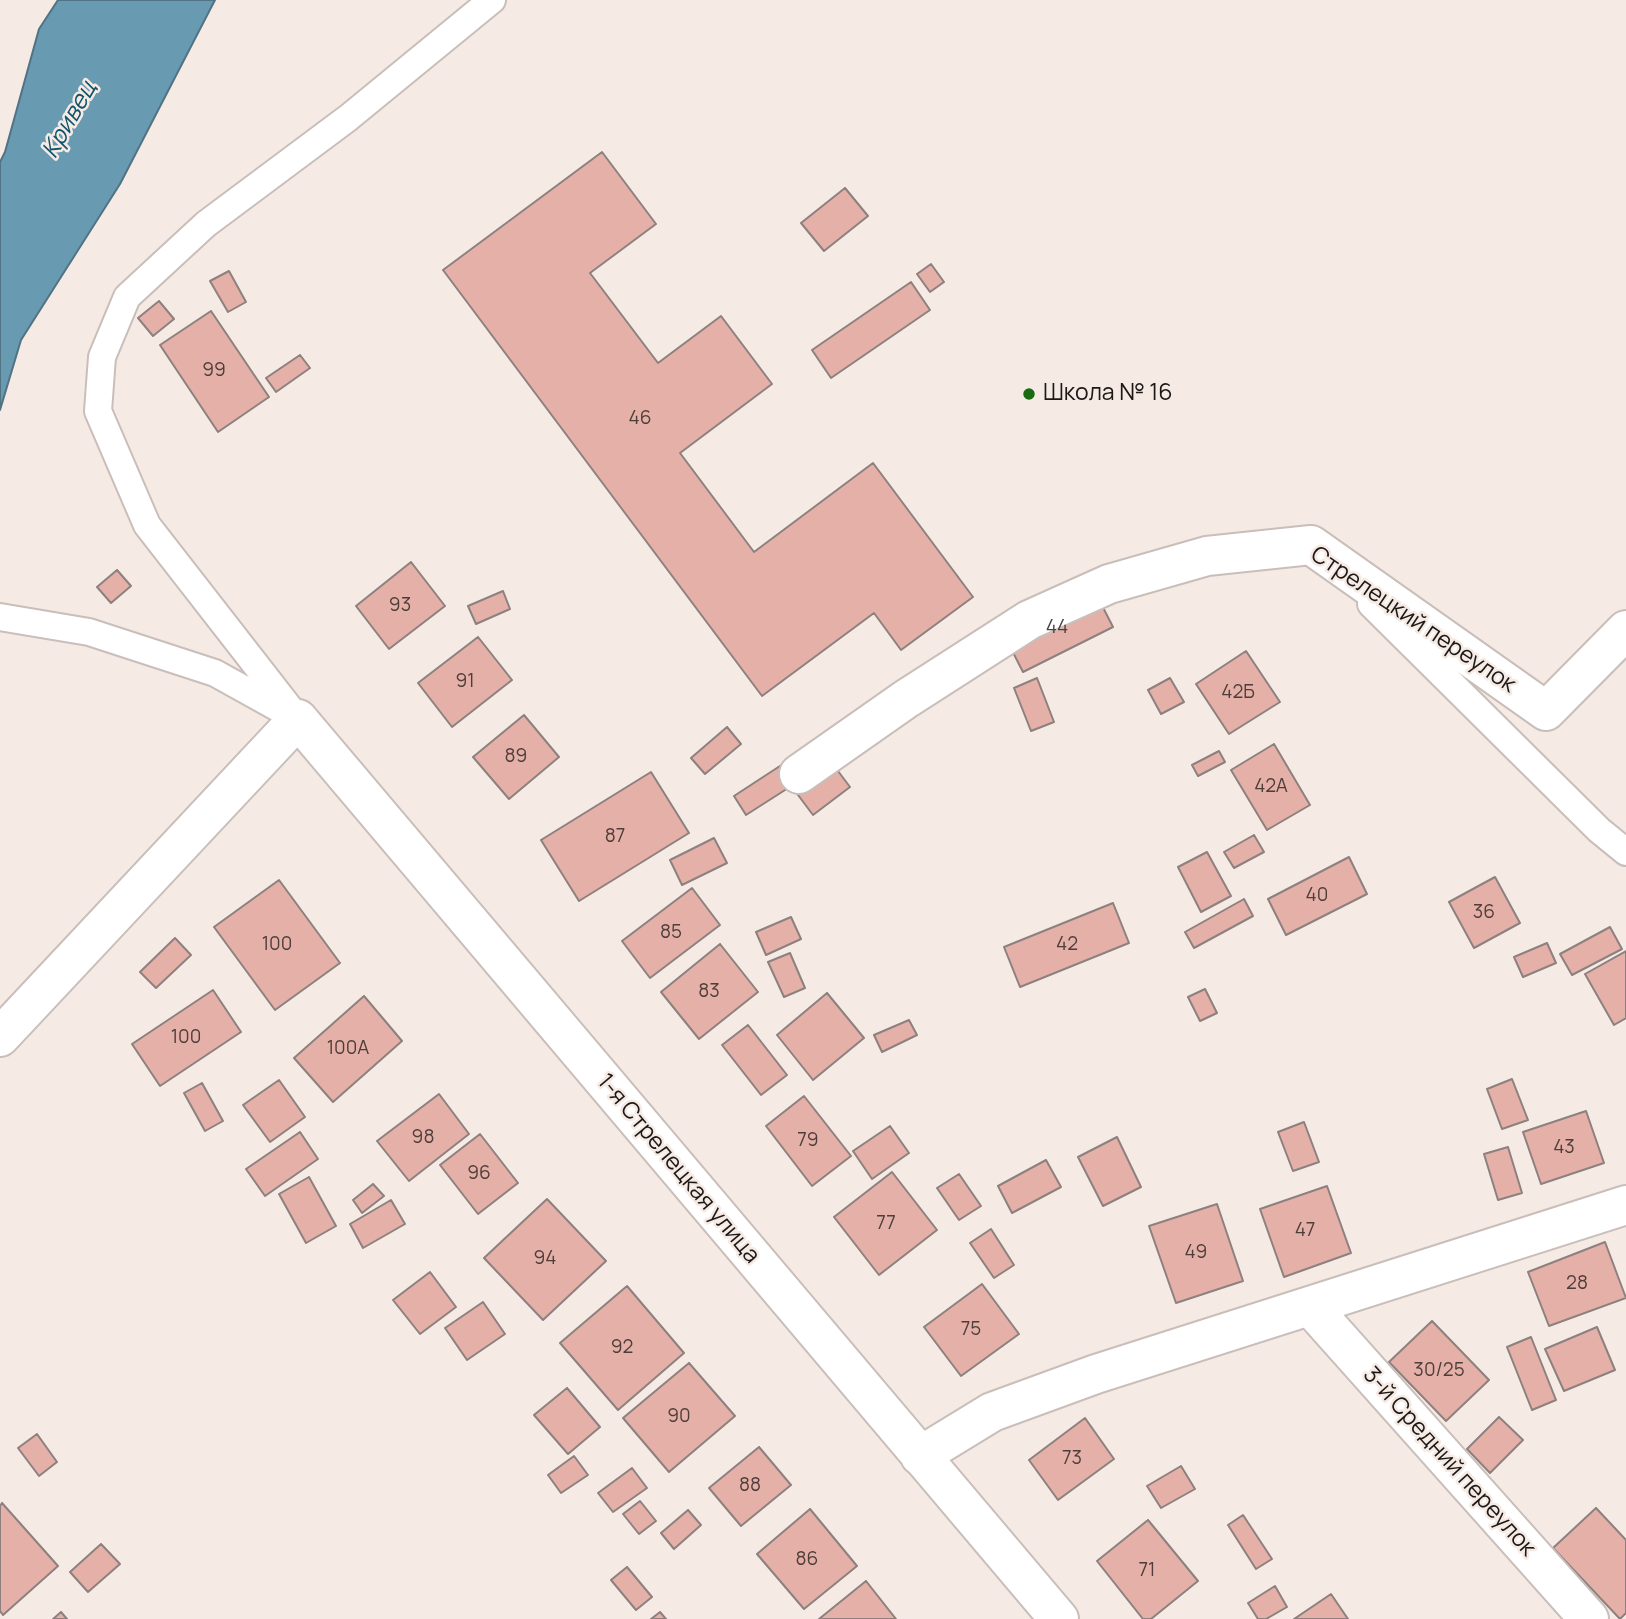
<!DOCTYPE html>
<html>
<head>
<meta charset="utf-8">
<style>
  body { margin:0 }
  canvas { display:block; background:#f6eae5 }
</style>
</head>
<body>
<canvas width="1626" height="1619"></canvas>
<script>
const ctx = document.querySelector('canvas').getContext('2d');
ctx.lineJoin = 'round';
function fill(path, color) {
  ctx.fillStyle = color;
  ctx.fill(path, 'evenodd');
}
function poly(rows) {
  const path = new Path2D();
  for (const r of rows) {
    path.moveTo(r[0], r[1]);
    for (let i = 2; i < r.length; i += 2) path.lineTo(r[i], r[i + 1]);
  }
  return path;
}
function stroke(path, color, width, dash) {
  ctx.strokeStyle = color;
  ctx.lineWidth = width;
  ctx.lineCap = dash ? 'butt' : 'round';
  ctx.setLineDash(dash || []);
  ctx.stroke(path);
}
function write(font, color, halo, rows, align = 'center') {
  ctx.font = font + ' Manrope,sans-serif';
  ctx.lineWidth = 5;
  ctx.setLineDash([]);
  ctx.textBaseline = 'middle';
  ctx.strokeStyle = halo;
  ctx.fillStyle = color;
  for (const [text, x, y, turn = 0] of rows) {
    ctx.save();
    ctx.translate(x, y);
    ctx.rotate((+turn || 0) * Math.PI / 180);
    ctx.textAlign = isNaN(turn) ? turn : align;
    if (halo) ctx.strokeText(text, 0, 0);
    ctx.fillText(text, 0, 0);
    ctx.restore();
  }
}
const water = poly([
  [58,0,215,0,120,184,21,340,0,410,0,162,5,152,39,29,58,0]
]);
fill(water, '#689ab2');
stroke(water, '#517383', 2);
const building = poly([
  [602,152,656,224,590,273,658,363,721,316,772,384,680,453,754,552,873,463,973,597,901,650,874,613,762,696,443,270,602,152],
  [845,188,868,216,824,251,801,223,845,188],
  [931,264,944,282,930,292,917,274,931,264],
  [229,271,246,302,228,312,210,281,229,271],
  [911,282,930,310,831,378,812,350,911,282],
  [159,301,174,319,153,336,138,318,159,301],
  [211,311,269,397,218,432,160,345,211,311],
  [300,355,310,368,276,392,266,378,300,355],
  [411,562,445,606,389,649,356,606,411,562],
  [117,570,131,586,111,603,97,587,117,570],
  [1091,584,1113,627,1023,672,1001,629,1091,584],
  [503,591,510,609,476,624,468,606,503,591],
  [478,637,512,680,452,727,418,683,478,637],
  [1246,651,1280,702,1229,734,1196,684,1246,651],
  [1037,678,1054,722,1031,731,1014,688,1037,678],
  [1170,678,1184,702,1161,714,1148,690,1170,678],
  [524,715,559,757,509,799,473,757,524,715],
  [727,727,741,744,705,774,691,758,727,727],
  [1274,744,1310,805,1267,830,1231,770,1274,744],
  [1219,751,1225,762,1198,776,1192,765,1219,751],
  [832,763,850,787,813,815,795,791,832,763],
  [783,764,796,783,746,815,734,796,783,764],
  [651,772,689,833,579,901,541,840,651,772],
  [1254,835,1264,852,1234,868,1224,852,1254,835],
  [714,838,727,863,682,885,670,860,714,838],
  [1207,852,1231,896,1201,912,1178,867,1207,852],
  [1349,857,1367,894,1286,935,1268,899,1349,857],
  [1495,877,1520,923,1474,948,1449,902,1495,877],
  [279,880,340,963,275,1010,214,927,279,880],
  [692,888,720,925,650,978,622,941,692,888],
  [1244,899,1253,916,1194,948,1185,932,1244,899],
  [1113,903,1129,943,1020,987,1004,947,1113,903],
  [791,917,801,939,766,955,756,932,791,917],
  [1610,927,1622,949,1572,975,1560,954,1610,927],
  [175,938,191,955,156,988,140,972,175,938],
  [1547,943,1556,963,1523,977,1514,957,1547,943],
  [720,944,758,992,699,1039,661,992,720,944],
  [1626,951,1626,1018,1614,1025,1585,974,1626,951],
  [790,953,805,988,784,997,768,962,790,953],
  [1205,989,1217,1013,1200,1021,1188,997,1205,989],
  [213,990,241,1032,160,1086,132,1044,213,990],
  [827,993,864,1038,813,1080,777,1035,827,993],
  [364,996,402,1041,333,1102,294,1058,364,996],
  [909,1020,917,1035,882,1052,874,1035,909,1020],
  [748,1025,787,1075,761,1095,722,1045,748,1025],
  [1512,1079,1528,1120,1502,1129,1487,1089,1512,1079],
  [279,1080,305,1117,270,1142,243,1105,279,1080],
  [202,1083,223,1121,205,1131,184,1093,202,1083],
  [439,1094,469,1134,409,1181,377,1141,439,1094],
  [804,1096,851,1156,812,1186,766,1126,804,1096],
  [1586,1111,1604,1163,1541,1184,1523,1132,1586,1111],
  [1304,1122,1319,1162,1293,1171,1278,1132,1304,1122],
  [890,1126,909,1153,872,1179,853,1151,890,1126],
  [300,1132,318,1159,265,1196,246,1169,300,1132],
  [480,1134,518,1183,478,1214,440,1165,480,1134],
  [1117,1137,1141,1187,1103,1206,1078,1157,1117,1137],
  [1508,1147,1522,1193,1498,1200,1484,1154,1508,1147],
  [1046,1160,1061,1187,1012,1213,998,1186,1046,1160],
  [892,1172,937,1230,879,1275,834,1217,892,1172],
  [959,1174,981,1206,959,1220,937,1188,959,1174],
  [309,1177,336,1226,306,1243,279,1194,309,1177],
  [373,1184,384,1196,362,1213,353,1200,373,1184],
  [1327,1186,1351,1253,1284,1277,1260,1209,1327,1186],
  [547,1199,606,1261,543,1320,484,1258,547,1199],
  [391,1200,405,1224,363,1248,350,1224,391,1200],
  [1217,1204,1243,1281,1176,1303,1149,1226,1217,1204],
  [991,1229,1014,1265,994,1278,970,1243,991,1229],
  [1605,1242,1626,1298,1549,1326,1528,1272,1605,1242],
  [430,1272,456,1307,420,1334,393,1300,430,1272],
  [982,1284,1019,1334,961,1376,924,1327,982,1284],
  [627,1286,684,1353,618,1410,560,1343,627,1286],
  [483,1302,505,1334,467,1360,445,1328,483,1302],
  [1432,1321,1489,1380,1446,1421,1389,1362,1432,1321],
  [1597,1327,1615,1370,1564,1391,1545,1349,1597,1327],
  [1531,1337,1556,1400,1532,1410,1507,1347,1531,1337],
  [689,1363,735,1416,669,1472,623,1418,689,1363],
  [567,1388,600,1427,568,1454,534,1415,567,1388],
  [1499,1417,1523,1440,1490,1473,1467,1449,1499,1417],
  [1085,1418,1114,1459,1058,1500,1029,1460,1085,1418],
  [37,1434,57,1462,39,1476,18,1448,37,1434],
  [759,1447,791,1485,741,1526,709,1488,759,1447],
  [574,1456,588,1475,561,1493,548,1475,574,1456],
  [1181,1466,1195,1489,1161,1508,1147,1486,1181,1466],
  [632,1468,647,1488,613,1512,598,1493,632,1468],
  [640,1501,656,1521,639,1534,623,1514,640,1501],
  [2,1503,58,1566,3,1615,0,1611,0,1506,2,1503],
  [1596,1508,1626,1540,1626,1613,1620,1619,1553,1548,1596,1508],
  [810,1509,857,1566,804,1609,757,1554,810,1509],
  [688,1510,701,1525,674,1549,661,1533,688,1510],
  [1243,1515,1272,1559,1256,1569,1228,1525,1243,1515],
  [1148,1520,1198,1581,1151,1619,1143,1619,1097,1561,1148,1520],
  [101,1544,120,1564,88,1592,70,1572,101,1544],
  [627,1567,652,1597,636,1610,611,1580,627,1567],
  [866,1581,896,1619,819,1619,866,1581],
  [1275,1586,1287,1607,1266,1619,1258,1619,1248,1603,1275,1586],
  [1331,1594,1348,1619,1294,1619,1331,1594],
  [61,1612,67,1619,53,1619,61,1612],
  [660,1612,666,1619,651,1619,660,1612]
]);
fill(building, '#e5b0a7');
stroke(building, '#8d817f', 2);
const service = poly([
  [1371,604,1599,830,1626,852],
  [0,617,89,632,215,673,287,713],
  [298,719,147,525,98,411,102,357,127,297,206,224,348,118,492,0]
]);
const minor = poly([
  [799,774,906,699,1029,620,1109,584,1207,556,1311,545,1546,711,1626,630],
  [0,1037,298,719,1059,1619],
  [1310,1306,1589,1619],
  [920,1456,992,1412,1096,1374,1626,1205]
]);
stroke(service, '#c9beb9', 30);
stroke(minor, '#c9beb9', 42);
stroke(service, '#fff', 26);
stroke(minor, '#fff', 38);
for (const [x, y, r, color] of [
  [1029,394,7,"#186b11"]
]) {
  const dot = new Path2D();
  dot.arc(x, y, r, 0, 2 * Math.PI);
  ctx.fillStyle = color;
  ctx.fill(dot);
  stroke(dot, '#f6eae5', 2.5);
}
write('19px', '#4e3e3a', null, [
  ["99",214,371],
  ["46",640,419],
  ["93",400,606],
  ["44",1057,628],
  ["91",465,682],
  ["42Б",1238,693],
  ["89",516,757],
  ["42А",1271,787],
  ["87",615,837],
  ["40",1317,896],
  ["36",1484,913],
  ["85",671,933],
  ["100",277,945],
  ["42",1067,945],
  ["83",709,992],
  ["100",186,1038],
  ["100А",348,1049],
  ["98",423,1138],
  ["79",808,1141],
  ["43",1564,1148],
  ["96",479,1174],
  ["77",886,1224],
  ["47",1305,1231],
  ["49",1196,1253],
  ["94",545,1259],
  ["28",1577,1284],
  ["75",971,1330],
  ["92",622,1348],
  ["30/25",1439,1371],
  ["90",679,1417],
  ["73",1072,1459],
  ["88",750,1486],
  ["86",807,1560],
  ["71",1147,1571]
]);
write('23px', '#1c1816', '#f6eae5', [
  ["Школа № 16",1043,394]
], 'left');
write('23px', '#1c1816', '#f6eae5', [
  ["Стрелецкий переулок",1413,620,34],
  ["1-я Стрелецкая улица",678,1169,50],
  ["3-й Средний переулок",1449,1462,48]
]);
write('italic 24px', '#0e536c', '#f6eae5', [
  ["Кривец",70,120,-60]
]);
</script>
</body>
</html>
